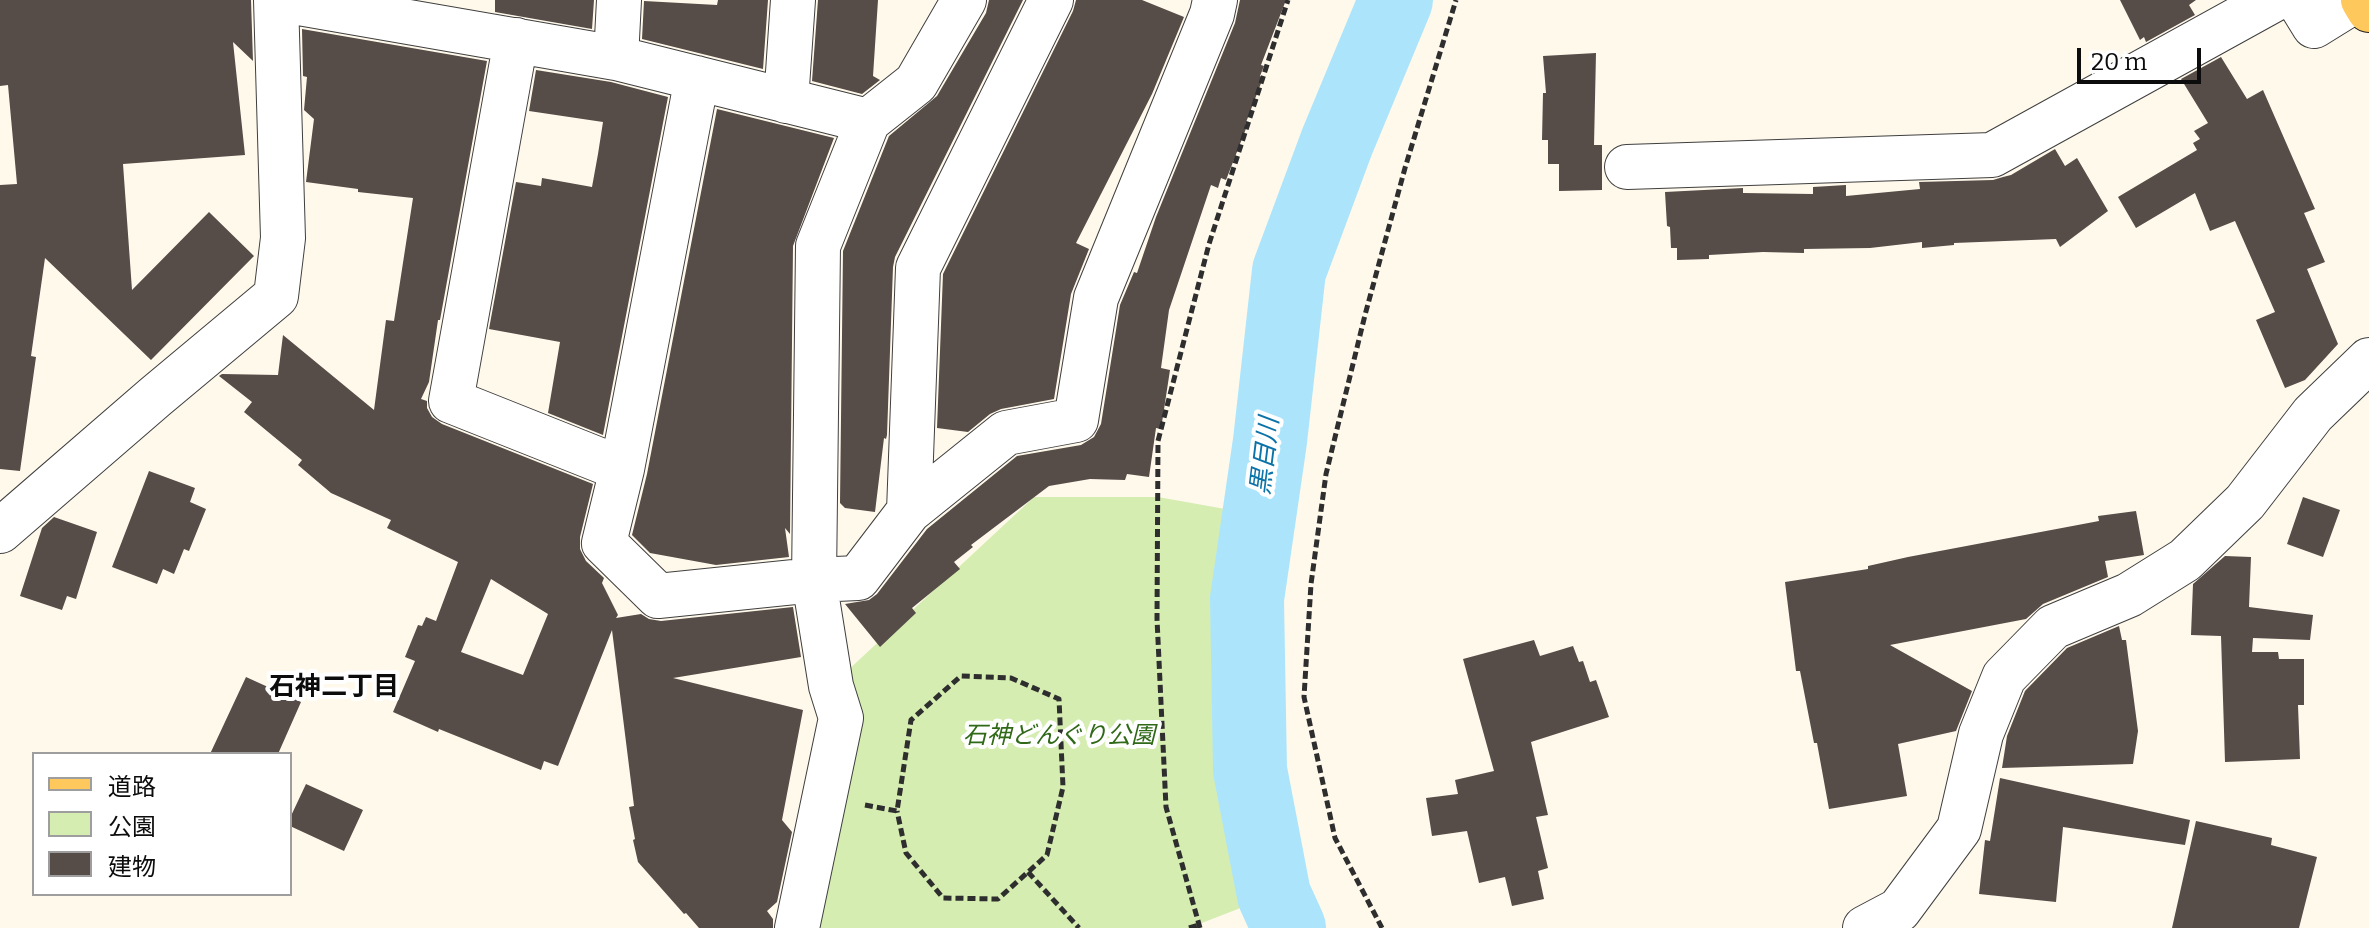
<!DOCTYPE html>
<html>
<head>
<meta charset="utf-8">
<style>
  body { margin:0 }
  #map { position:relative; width:2369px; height:928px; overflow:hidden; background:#fff9ec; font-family:Bitter,"Noto Sans JP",serif }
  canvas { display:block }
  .legend { position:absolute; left:32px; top:752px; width:260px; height:144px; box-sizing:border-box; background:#fff; border:2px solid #9e9e9e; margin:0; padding:10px 14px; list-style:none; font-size:24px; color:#0c0c0c }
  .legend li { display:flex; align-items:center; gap:16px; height:40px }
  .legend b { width:40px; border:2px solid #9e9e9e }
  .scale { position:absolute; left:2077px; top:48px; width:124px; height:36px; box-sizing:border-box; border:4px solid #0c0c0c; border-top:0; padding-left:10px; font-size:24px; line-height:28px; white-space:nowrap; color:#0c0c0c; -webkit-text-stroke:6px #fff; paint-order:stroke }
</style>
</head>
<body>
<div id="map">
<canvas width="2369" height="928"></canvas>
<ul class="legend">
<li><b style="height:10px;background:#ffc85c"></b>道路</li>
<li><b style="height:22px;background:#d6edb2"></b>公園</li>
<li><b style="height:22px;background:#564c48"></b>建物</li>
</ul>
<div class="scale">20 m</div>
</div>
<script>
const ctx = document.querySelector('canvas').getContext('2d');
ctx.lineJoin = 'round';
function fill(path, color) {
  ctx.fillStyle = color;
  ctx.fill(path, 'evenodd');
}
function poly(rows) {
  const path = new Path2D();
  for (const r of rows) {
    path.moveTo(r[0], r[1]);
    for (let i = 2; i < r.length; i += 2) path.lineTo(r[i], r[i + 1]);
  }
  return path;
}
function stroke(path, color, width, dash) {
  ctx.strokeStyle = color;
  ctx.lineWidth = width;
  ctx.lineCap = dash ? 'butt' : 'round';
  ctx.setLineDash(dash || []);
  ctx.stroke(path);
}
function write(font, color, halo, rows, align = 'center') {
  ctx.font = font + ' Bitter,"Noto Sans JP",serif';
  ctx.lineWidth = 8;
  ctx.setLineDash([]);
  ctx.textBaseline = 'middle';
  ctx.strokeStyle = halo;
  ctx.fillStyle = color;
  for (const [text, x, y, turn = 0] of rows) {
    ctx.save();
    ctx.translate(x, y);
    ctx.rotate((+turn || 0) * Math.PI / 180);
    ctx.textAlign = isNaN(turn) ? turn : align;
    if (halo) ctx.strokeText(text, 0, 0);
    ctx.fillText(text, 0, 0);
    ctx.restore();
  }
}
fill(poly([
  [1034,497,1158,497,1259,515,1247,599,1250,770,1274,895,1189,928,797,928,831,686]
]), '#d6edb2');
stroke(poly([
  [1289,928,1274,895,1250,770,1247,599,1270,441,1289,271,1337,142,1396,0]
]), '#ace5fb', 74);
fill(poly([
  [0,0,251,0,253,61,233,42,245,155,123,164,132,290,209,212,254,256,151,360,45,258,31,356,36,357,20,471,0,469,0,185,17,184,8,85,0,86],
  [495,0,594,0,592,29,495,12],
  [718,0,768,0,763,69,642,39,644,1,717,5],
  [818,0,878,0,873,76,880,80,862,94,812,81],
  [989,0,1023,0,895,257,893,267,887,435,886,439,884,438,875,512,845,508,840,503,843,251,889,136,937,96,986,13],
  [1076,0,1142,0,1184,17,1152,94,1076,243,1089,249,1071,294,1054,399,1001,409,990,414,968,432,937,428,943,274,1073,11],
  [1240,0,1286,0,1261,65,1264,66,1260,76,1263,78,1245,125,1247,126,1226,180,1221,178,1218,188,1211,185,1169,310,1161,368,1170,370,1161,429,1156,428,1149,477,1127,474,1125,480,1090,479,1049,486,971,545,973,547,954,562,960,569,912,608,916,613,880,647,845,604,869,600,877,594,927,529,1017,456,1081,445,1094,437,1101,424,1120,305,1134,272,1137,273,1156,217,1235,23],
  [2120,0,2196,0,2189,5,2195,15,2146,42,2144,37,2140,40],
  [302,29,487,61,440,320,438,320,429,382,421,399,427,401,427,408,432,417,442,424,593,484,580,537,580,549,586,561,604,578,602,583,618,615,616,618,641,614,649,619,661,621,793,607,801,657,673,678,803,710,782,820,792,832,777,902,767,911,773,919,773,928,699,928,686,913,684,914,638,862,633,840,635,839,629,807,634,806,612,630,558,766,544,761,541,770,439,729,438,732,393,712,415,661,405,657,418,625,422,626,426,617,436,621,458,562,387,528,391,520,331,493,298,465,302,460,244,412,252,402,219,376,222,374,278,375,283,335,374,410,386,320,394,321,413,198,358,192,358,189,306,182,314,119,304,110,307,77,303,76],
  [491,579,548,614,523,675,461,652],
  [1596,53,1594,145,1602,145,1602,190,1559,191,1559,164,1548,164,1548,140,1542,140,1543,93,1546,93,1543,56],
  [2221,57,2247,99,2263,90,2315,209,2304,213,2325,262,2307,269,2338,344,2305,380,2285,388,2256,320,2275,312,2235,221,2210,231,2195,193,2136,228,2118,197,2197,150,2193,143,2200,139,2194,131,2208,123,2181,79],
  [536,70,611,82,668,97,603,435,548,413,560,342,489,329,516,182,541,186,542,178,592,187,598,154,603,122,529,111],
  [717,109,834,138,793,246,790,534,785,528,789,557,716,565,650,553,632,535,647,474],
  [2055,149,2065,166,2077,158,2108,211,2060,247,2056,239,1954,243,1954,245,1922,248,1922,242,1870,248,1804,249,1804,253,1763,252,1709,255,1709,259,1677,260,1677,248,1671,248,1670,227,1667,226,1665,192,1743,188,1743,193,1813,194,1813,187,1846,185,1846,196,1920,189,1919,182,1993,180,2003,177,2011,175],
  [149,471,195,488,190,502,206,509,189,551,184,549,174,574,163,569,157,584,112,567],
  [2303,497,2340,510,2323,557,2287,544],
  [2136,511,2144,555,2105,561,2108,577,2043,604,2026,619,1890,645,1972,691,1956,731,1898,744,1907,796,1829,809,1817,743,1814,743,1800,671,1796,671,1785,582,1868,569,1868,566,1908,557,2099,521,2098,516],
  [54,517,97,532,76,599,67,596,62,610,20,596,42,528],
  [2225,556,2251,557,2249,607,2313,615,2310,640,2253,638,2252,652,2278,652,2279,659,2304,659,2304,705,2298,705,2300,759,2225,762,2221,636,2191,635,2193,584],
  [2119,626,2122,640,2126,640,2138,731,2133,764,2002,768,2007,736,2025,691,2067,648],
  [1534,640,1540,656,1573,646,1579,662,1583,661,1590,682,1596,680,1609,717,1531,742,1548,815,1536,817,1548,868,1538,871,1544,899,1512,906,1505,877,1479,883,1467,831,1432,836,1426,798,1458,794,1455,780,1494,771,1463,659],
  [246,677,301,702,278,754,210,754],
  [2000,778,2190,820,2185,845,2063,827,2056,902,1979,894,1985,840,1990,841],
  [306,784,363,810,344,851,290,826,290,818],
  [2196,821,2272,838,2271,845,2317,857,2299,928,2172,928]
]), '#564c48');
const minor = poly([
  [282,0,616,58,868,121],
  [2298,0,2314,26,2356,0],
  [516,40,451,401,622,469],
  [616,58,619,0],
  [697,78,622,469,604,543,658,596,814,580,858,578,909,511,1006,433,1076,420,1096,298,1212,14,1215,0],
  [786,101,793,0],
  [1627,167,1992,155,2273,0],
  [909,511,918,268,1051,0],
  [0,531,155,397,276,296,283,238,276,0],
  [797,928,841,718,831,686,814,580,818,246,868,121,916,83,964,0],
  [1865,928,1899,910,1959,829,1981,734,2004,677,2053,627,2129,595,2185,560,2245,502,2313,414,2369,360]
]);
const major = poly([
  [2363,0,2369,10]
]);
stroke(minor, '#3f3f3f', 46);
stroke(major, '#1d1d1d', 46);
stroke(poly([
  [865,805,897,811,911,720,961,676,1011,678,1059,699,1063,787,1047,855,998,899,943,898,906,853,897,811],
  [1028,872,1079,928],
  [1189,928,1199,925],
  [1200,928,1166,807,1157,619,1158,441,1209,244,1288,0],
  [1382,928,1335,838,1304,697,1311,584,1326,474,1365,315,1405,168,1456,0]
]), '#2e2e2e', 5, [8, 4]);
stroke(minor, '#fff', 44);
stroke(major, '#ffc85c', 44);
write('italic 24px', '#306918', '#fff', [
  ["石神どんぐり公園",1059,736]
]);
write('italic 26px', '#0c73a8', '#fff', [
  ["黒目川",1266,456,-83]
]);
write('bold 26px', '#0c0c0c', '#fff', [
  ["石神二丁目",334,688]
]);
</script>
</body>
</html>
